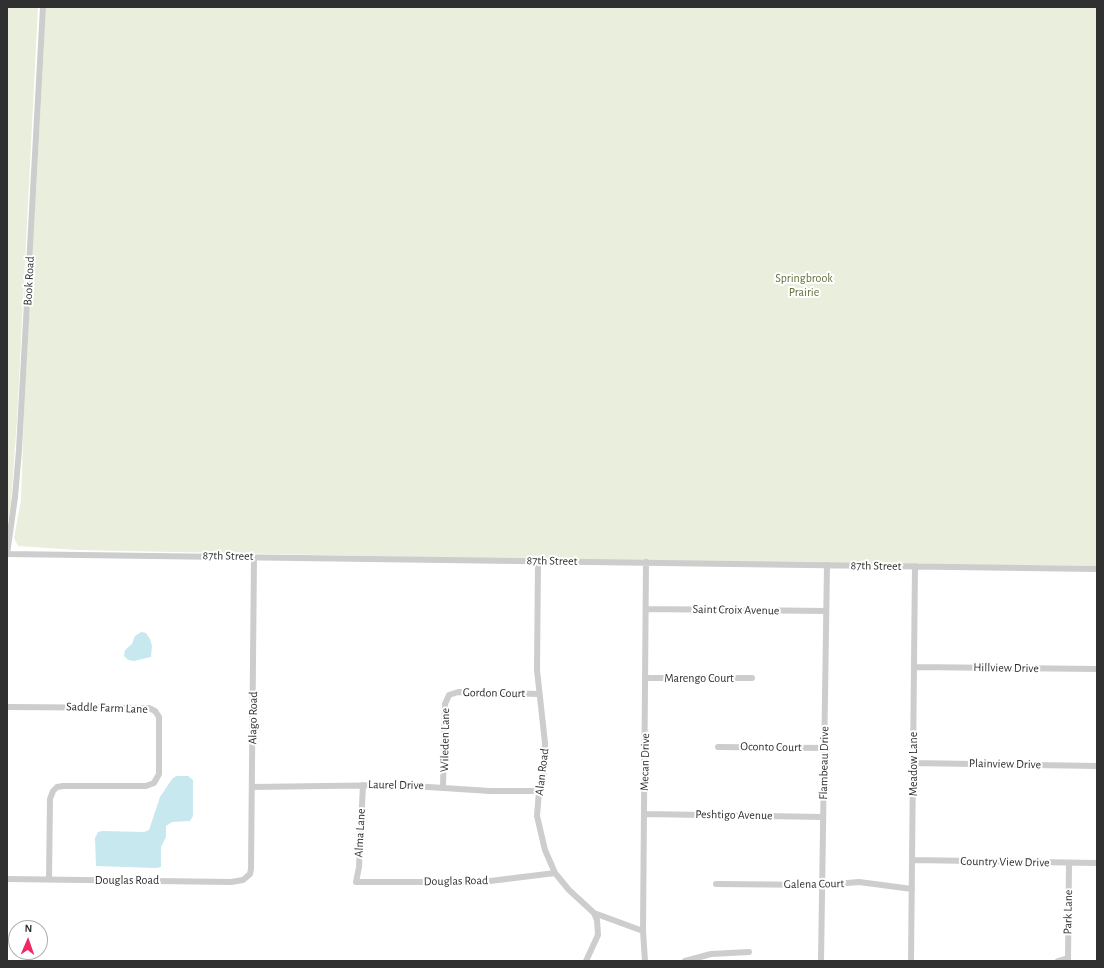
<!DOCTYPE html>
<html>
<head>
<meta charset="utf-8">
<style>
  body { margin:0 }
  #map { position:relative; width:1104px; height:968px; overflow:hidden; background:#fff; font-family:"Alegreya Sans",sans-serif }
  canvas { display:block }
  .frame { position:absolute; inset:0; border:8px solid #303030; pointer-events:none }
  .north { position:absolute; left:8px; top:920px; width:40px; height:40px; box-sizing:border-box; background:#fff; border:1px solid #acacac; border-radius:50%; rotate:2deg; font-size:11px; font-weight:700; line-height:16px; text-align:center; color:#303030 }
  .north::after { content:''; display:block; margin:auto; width:14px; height:18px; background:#f22663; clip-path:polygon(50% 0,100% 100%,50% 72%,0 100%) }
</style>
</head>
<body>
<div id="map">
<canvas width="1104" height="968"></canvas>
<div class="frame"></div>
<div class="north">N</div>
</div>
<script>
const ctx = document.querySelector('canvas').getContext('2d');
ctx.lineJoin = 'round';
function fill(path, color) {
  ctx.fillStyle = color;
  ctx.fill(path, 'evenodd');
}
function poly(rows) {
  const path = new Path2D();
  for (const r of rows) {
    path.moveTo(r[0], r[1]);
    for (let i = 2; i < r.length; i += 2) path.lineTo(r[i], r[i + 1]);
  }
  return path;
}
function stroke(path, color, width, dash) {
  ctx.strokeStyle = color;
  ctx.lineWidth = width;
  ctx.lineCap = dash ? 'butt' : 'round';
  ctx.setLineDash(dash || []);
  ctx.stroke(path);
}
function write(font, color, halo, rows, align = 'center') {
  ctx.font = font + ' "Alegreya Sans",sans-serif';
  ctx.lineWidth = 4;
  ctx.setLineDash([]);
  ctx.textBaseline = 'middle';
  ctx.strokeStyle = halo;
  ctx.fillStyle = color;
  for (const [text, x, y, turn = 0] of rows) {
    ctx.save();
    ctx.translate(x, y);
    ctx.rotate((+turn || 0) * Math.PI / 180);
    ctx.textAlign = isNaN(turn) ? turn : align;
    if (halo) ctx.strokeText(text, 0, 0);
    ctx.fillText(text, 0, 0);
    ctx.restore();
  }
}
fill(poly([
  [7,7,38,7,17,420,11,503,7,528],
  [46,7,1097,7,1097,566,611,561,77,550,18,546,14,538,21,500,24,411]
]), '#eaeedc');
fill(poly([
  [141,632,146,633,150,639,152,646,151,657,134,661,128,660,124,656,125,650,132,644,135,636],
  [176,776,188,776,193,780,193,816,190,821,172,822,166,826,166,837,161,847,161,867,156,868,96,866,95,838,98,832,102,831,144,832,149,830,160,797,172,779]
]), '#c7e8ef');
stroke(poly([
  [7,554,1097,569],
  [7,554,15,497,19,450,43,7],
  [538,561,537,670,545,743,544,773,539,791,537,816,545,850,555,873,569,890,594,913,597,920,598,935,586,961],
  [647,609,826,611],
  [914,667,1097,669],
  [646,678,752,678],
  [7,707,149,708,155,711,159,717,159,774,154,783,146,786,63,786,57,787,53,791,50,799,49,879],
  [718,747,824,748],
  [912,763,1097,766],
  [363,785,359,867,356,882,482,882,555,873],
  [252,787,397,785,490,791,539,791],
  [443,787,445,704,449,695,458,692,539,694],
  [645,814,823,817],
  [912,860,1097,863],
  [7,879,231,882,243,880,250,874,251,869,254,557],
  [716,884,823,885,859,882,912,889],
  [594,913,643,931],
  [645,961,643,931,646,562],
  [685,961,711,954,749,952],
  [821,961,827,565],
  [911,961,915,566],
  [1058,961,1068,958],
  [1068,961,1069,863]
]), '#cdcdcd', 6);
write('12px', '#5e6f39', '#fff', [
  ["Springbrook",804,278],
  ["Prairie",804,292]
]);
write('12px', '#303030', '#fff', [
  ["Book Road",29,281,-87],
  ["87th Street",228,556,1],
  ["87th Street",552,561,1],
  ["87th Street",876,566,1],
  ["Saint Croix Avenue",736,610,1],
  ["Hillview Drive",1006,668,1],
  ["Marengo Court",699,678],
  ["Gordon Court",494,693,1],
  ["Saddle Farm Lane",107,708,2],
  ["Alago Road",253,718,-89],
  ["Wileden Lane",445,740,-89],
  ["Oconto Court",771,747,1],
  ["Mecan Drive",645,762,-89],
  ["Flambeau Drive",824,763,-89],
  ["Meadow Lane",913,764,-90],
  ["Plainview Drive",1005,764,1],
  ["Alan Road",542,772,-83],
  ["Laurel Drive",396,785,1],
  ["Peshtigo Avenue",734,815,1],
  ["Alma Lane",360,833,-87],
  ["Country View Drive",1005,862,1],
  ["Douglas Road",127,880],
  ["Douglas Road",456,881,-1],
  ["Galena Court",814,884,-1],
  ["Park Lane",1068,912,-89]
]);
</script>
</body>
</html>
